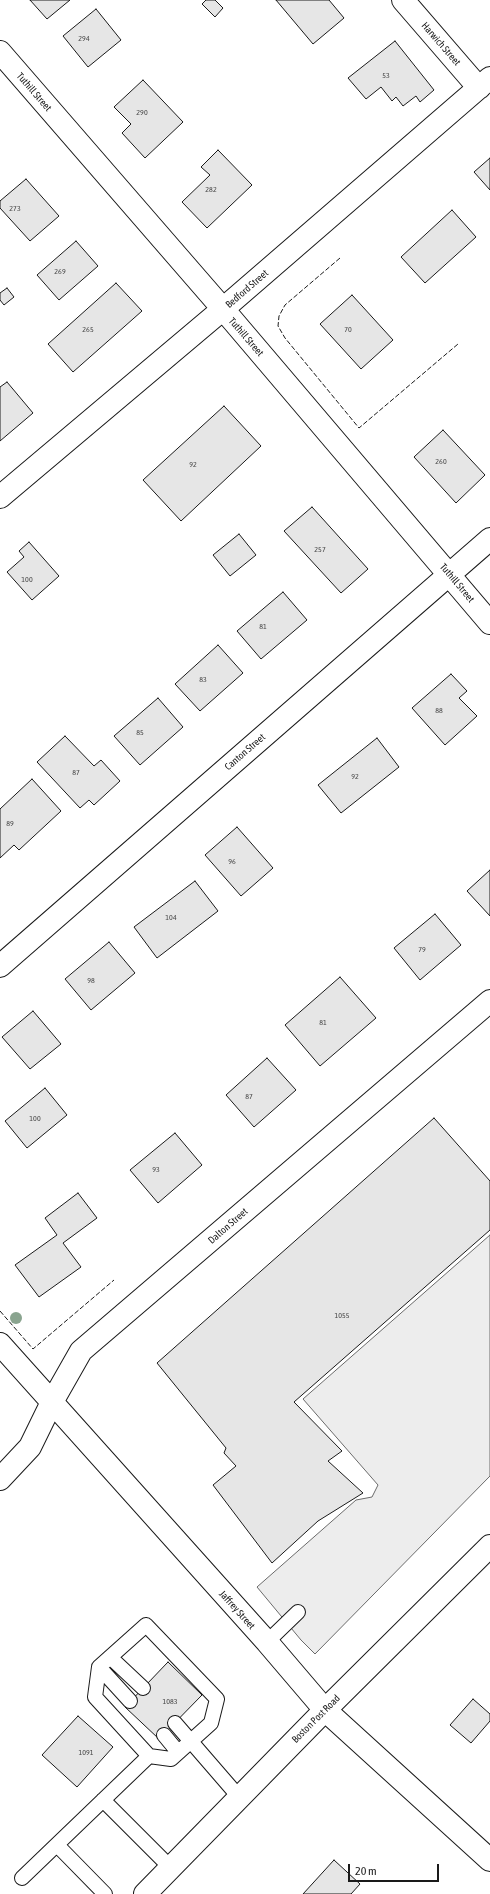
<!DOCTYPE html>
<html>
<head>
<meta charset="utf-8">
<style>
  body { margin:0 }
  #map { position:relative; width:490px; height:1894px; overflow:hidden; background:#fff; font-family:"Asap Condensed",sans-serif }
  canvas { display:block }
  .scale { position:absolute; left:348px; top:1864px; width:91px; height:18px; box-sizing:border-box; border:2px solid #1a1a1a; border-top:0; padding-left:5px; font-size:12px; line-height:14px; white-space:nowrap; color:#1a1a1a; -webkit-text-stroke:3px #fff; paint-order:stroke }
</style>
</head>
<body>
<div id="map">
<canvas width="490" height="1894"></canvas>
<div class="scale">20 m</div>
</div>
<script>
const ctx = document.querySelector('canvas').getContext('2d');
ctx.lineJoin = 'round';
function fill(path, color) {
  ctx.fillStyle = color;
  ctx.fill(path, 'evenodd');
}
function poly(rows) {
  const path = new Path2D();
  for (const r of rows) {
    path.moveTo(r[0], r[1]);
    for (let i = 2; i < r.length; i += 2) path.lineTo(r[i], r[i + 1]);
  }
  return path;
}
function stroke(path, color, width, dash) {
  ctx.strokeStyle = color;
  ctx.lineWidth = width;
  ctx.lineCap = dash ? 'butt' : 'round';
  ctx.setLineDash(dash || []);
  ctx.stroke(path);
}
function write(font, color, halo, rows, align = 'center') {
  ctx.font = font + ' "Asap Condensed",sans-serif';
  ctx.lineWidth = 3;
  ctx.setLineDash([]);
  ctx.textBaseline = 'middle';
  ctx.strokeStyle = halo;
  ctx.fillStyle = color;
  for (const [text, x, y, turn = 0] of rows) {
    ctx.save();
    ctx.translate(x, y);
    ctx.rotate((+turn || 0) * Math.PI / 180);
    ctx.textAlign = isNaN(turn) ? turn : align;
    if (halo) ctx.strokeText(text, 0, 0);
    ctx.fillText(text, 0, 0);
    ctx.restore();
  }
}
const parking = poly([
  [490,1235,490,1476,315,1654,301,1640,257,1587,356,1500,372,1497,378,1485,303,1399,490,1235]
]);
fill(parking, '#ededed');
stroke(parking, '#6a6a6a', 1);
const building = poly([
  [30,0,70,0,47,19,30,0],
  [206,0,215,0,223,8,215,17,202,4,206,0],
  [276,0,329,0,344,18,313,44,276,0],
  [96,9,121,40,88,67,63,36,96,9],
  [395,41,434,90,420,102,416,96,403,106,396,97,392,101,381,87,366,99,348,78,395,41],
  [143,80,183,122,145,158,122,133,131,124,114,107,143,80],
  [218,150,252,185,207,228,182,202,210,175,201,167,218,150],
  [490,158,490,190,474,172,490,158],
  [26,179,59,216,30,241,0,208,0,201,26,179],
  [452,210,476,237,425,283,401,257,452,210],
  [76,241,98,266,59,300,37,275,76,241],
  [116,283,142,311,73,372,48,344,116,283],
  [7,288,14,297,4,305,0,300,0,293,7,288],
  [352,295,393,340,361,369,320,324,352,295],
  [7,382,33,413,0,441,0,387,7,382],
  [224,406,261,446,181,521,143,480,224,406],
  [443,430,485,475,456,503,414,457,443,430],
  [312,507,368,569,341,593,284,531,312,507],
  [239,534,256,555,230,576,213,555,239,534],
  [29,542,59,576,32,600,7,572,24,557,19,551,29,542],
  [283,592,307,620,261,659,237,631,283,592],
  [218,645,243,673,200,711,175,684,218,645],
  [451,674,467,691,459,698,477,716,445,745,412,708,451,674],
  [158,698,183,727,140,765,114,736,158,698],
  [65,736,94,766,101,760,120,781,94,805,89,800,80,808,37,762,65,736],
  [377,738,399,767,341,813,318,785,377,738],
  [32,779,61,811,19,850,14,845,0,858,0,809,32,779],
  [237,827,273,868,241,896,205,855,237,827],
  [490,870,490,916,467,891,490,870],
  [195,881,218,911,157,958,134,927,195,881],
  [435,914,461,945,420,980,394,948,435,914],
  [109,942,135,973,91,1010,65,979,109,942],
  [340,977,376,1018,320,1066,285,1025,340,977],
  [33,1011,61,1044,30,1069,2,1037,33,1011],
  [267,1058,296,1090,254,1127,226,1095,267,1058],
  [45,1088,67,1115,27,1148,5,1121,45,1088],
  [434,1118,490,1181,490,1230,294,1402,342,1451,328,1461,363,1493,318,1521,272,1563,213,1485,236,1466,224,1453,226,1448,157,1363,434,1118],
  [175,1133,202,1165,158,1203,130,1170,175,1133],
  [78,1193,97,1218,63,1243,81,1267,39,1297,15,1265,57,1235,45,1218,78,1193],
  [168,1662,202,1695,159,1739,125,1707,168,1662],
  [473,1699,490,1714,490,1721,471,1743,450,1725,473,1699],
  [78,1716,113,1747,77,1787,42,1755,78,1716],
  [334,1860,360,1884,351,1894,303,1894,334,1860]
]);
fill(building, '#e6e6e6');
stroke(building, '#1a1a1a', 1);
const service = poly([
  [146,1625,217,1699,211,1723,171,1759,149,1756,95,1697,99,1667,146,1625],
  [267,1642,298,1612],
  [110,1657,143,1688],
  [99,1667,130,1701],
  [175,1723,239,1797],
  [164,1735,178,1752],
  [103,1800,170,1867],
  [58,1846,105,1894],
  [22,1878,149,1756]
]);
const minor = poly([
  [403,0,479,88],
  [0,52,223,309,490,623],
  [0,497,223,309,490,78],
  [0,966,490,539],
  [0,1344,267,1642,325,1710,490,1860],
  [0,1479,30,1447,52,1402,81,1351,490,1001]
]);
const primary = poly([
  [145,1894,325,1710,490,1546]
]);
stroke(service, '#1a1a1a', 16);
stroke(minor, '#1a1a1a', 24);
stroke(primary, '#1a1a1a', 24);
stroke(service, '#fff', 14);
stroke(minor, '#fff', 22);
stroke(primary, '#fff', 22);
stroke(poly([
  [340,258,285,305,279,316,278,326,285,338,359,428,458,344],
  [0,1311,33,1349,114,1280]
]), '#1a1a1a', 1, [5, 2]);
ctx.fillStyle = '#8aa48f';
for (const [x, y] of [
  [16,1318]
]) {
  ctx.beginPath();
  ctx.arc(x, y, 6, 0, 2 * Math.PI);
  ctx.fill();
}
write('8px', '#4d4d4d', null, [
  ["294",84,38],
  ["53",386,75],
  ["290",142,112],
  ["282",211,189],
  ["273",15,208],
  ["269",60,271],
  ["265",88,329],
  ["70",348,329],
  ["260",441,461],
  ["92",193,464],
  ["257",320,549],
  ["100",27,579],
  ["81",263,626],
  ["83",203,679],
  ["88",439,710],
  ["85",140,732],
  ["87",76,772],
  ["92",355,776],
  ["89",10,823],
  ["96",232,861],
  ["104",171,917],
  ["79",422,949],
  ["98",91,980],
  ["81",323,1022],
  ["87",249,1096],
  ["100",35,1118],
  ["93",156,1169],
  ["1055",342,1315],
  ["1083",170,1701],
  ["1091",86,1752]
]);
write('10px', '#1a1a1a', '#fff', [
  ["Harwich Street",441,44,49],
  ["Tuthill Street",34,92,49],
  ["Bedford Street",247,289,-41],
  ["Tuthill Street",246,337,49],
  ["Tuthill Street",457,583,50],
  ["Canton Street",245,752,-41],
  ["Dalton Street",228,1226,-41],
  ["Jaffrey Street",237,1610,48],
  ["Boston Post Road",316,1719,-45]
]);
</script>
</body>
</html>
